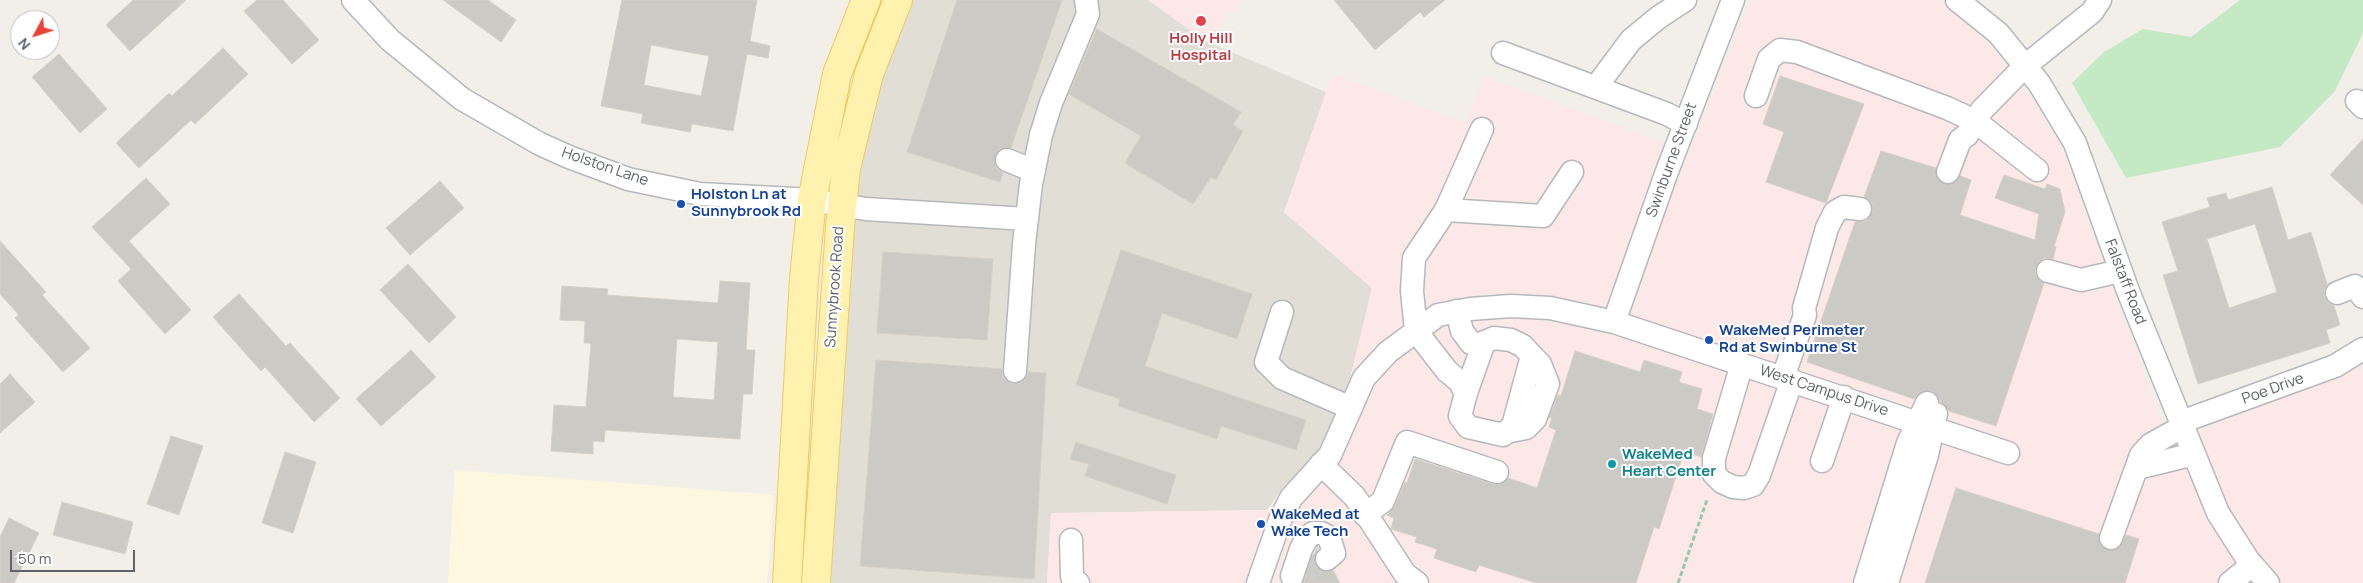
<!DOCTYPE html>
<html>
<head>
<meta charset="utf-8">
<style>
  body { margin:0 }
  #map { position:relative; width:2363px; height:583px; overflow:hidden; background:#f1efe8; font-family:Manrope,sans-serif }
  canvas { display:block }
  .north { position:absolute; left:10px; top:10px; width:50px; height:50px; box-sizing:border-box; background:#fff; border:1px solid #bfc1c3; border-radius:50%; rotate:230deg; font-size:14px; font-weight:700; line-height:20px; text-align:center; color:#5f6368 }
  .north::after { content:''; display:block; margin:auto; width:18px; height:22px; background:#ea4335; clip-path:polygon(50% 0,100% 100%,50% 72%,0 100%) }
  .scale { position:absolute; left:10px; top:550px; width:125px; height:22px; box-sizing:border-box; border:2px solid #5f6368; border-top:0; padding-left:6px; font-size:15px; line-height:18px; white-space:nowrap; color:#5f6368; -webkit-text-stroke:4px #fff; paint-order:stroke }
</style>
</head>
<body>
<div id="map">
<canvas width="2363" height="583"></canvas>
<div class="north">N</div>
<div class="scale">50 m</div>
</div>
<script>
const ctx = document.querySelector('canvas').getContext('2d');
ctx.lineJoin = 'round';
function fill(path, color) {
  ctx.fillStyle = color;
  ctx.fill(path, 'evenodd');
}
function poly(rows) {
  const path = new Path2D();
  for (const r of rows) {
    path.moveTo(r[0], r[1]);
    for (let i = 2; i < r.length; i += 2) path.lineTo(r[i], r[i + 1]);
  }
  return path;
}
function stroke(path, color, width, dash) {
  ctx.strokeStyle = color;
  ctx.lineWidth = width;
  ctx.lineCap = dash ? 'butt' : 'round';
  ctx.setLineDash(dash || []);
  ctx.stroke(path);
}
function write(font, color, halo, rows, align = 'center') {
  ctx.font = font + ' Manrope,sans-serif';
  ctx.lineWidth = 4;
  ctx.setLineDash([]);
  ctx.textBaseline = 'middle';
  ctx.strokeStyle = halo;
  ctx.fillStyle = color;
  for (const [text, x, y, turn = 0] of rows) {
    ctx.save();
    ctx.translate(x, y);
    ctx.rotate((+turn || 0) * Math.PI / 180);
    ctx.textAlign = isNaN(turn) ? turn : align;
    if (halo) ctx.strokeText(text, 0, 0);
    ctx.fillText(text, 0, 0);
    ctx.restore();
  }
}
fill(poly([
  [455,470,774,495,767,583,448,583]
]), '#fef7e0');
fill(poly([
  [908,0,1148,0,1205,41,1326,92,1284,212,1372,288,1349,383,1322,444,1313,458,1283,488,1267,510,1051,513,1047,583,829,583,852,238,861,136]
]), '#e1ded6');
fill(poly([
  [1148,0,1243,0,1205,41],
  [1751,0,1938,0,1963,19,1996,52,2036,104,2062,148,2170,445,2211,425,2363,365,2363,583,1047,583,1051,513,1267,510,1283,488,1313,458,1322,444,1349,383,1372,288,1284,212,1333,74,1466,123,1484,76,1689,152]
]), '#fce8e6');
fill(poly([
  [2240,0,2363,0,2363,33,2335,91,2280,147,2126,178,2072,83,2104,52,2143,29,2191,37]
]), '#c5e8c5');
const building = poly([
  [133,0,186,0,130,51,106,25,133,0],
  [257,0,283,0,319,40,292,64,244,11,257,0],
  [443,0,488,0,516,20,501,42,443,0],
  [622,0,757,0,750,41,770,46,768,58,747,54,733,131,692,124,690,132,641,123,643,114,601,106,622,0],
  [651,45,709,56,701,96,644,85,651,45],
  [957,0,1062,0,1011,148,999,149,995,156,996,168,1003,173,1000,182,907,152,957,0],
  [1334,0,1445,0,1424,17,1420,12,1375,50,1334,0],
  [1097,29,1241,112,1233,125,1243,131,1216,180,1211,177,1193,204,1125,163,1141,136,1069,94,1097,29],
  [223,48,248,74,195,124,191,120,139,168,116,143,169,93,172,96,223,48],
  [59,54,107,109,80,133,32,77,59,54],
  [1780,76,1864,104,1826,203,1766,182,1784,132,1763,124,1780,76],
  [2363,139,2363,205,2330,175,2363,139],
  [1881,151,1936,168,1938,180,1944,184,1956,182,1960,176,1971,180,1960,215,2035,240,2039,214,1995,198,2004,175,2045,189,2047,184,2060,189,2065,212,2054,246,2056,247,2053,259,2044,258,2036,267,2035,275,2044,283,1996,426,1949,411,1932,391,1920,392,1914,399,1807,362,1855,222,1866,221,1873,211,1872,203,1864,197,1881,151],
  [146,178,170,204,129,241,191,310,165,334,118,281,131,269,92,227,146,178],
  [440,181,464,208,410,255,386,228,440,181],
  [2272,187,2288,240,2311,232,2327,284,2324,291,2325,297,2328,303,2334,306,2340,325,2326,330,2330,343,2198,384,2163,275,2178,271,2162,222,2210,207,2207,198,2226,193,2228,200,2272,187],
  [2255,224,2277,292,2229,308,2207,239,2255,224],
  [0,241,46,292,42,295,90,348,63,372,15,318,19,315,0,294,0,241],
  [1121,250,1252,294,1237,339,1162,313,1145,366,1306,420,1296,450,1221,426,1217,439,1118,406,1120,399,1076,385,1121,250],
  [883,252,993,259,987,340,877,333,883,252],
  [408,264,456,317,429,343,380,290,408,264],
  [720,281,750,283,746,350,755,350,752,394,743,394,740,439,605,430,604,442,593,441,593,454,551,451,554,405,586,407,591,343,584,343,585,321,560,320,562,286,608,289,607,295,718,303,720,281],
  [677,339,718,342,714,400,673,397,677,339],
  [239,294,286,346,290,343,340,398,314,422,265,367,261,371,213,317,239,294],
  [411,350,436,377,381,426,356,399,411,350],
  [1575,351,1640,372,1644,360,1682,372,1679,382,1702,389,1697,409,1713,414,1701,457,1684,451,1659,529,1654,527,1636,583,1536,583,1479,565,1476,572,1434,558,1437,549,1415,542,1417,537,1391,529,1394,518,1387,515,1395,506,1405,482,1407,483,1415,459,1493,484,1500,485,1508,478,1537,488,1556,430,1549,427,1552,418,1549,418,1558,395,1561,396,1575,351],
  [876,360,1002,369,1003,377,1014,384,1021,383,1026,378,1028,372,1046,373,1034,579,860,566,876,360],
  [10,374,35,402,0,433,0,384,10,374],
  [171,436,203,446,179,515,147,504,171,436],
  [1076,442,1176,475,1167,504,1085,476,1089,464,1070,459,1076,442],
  [285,452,316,462,293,533,262,523,285,452],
  [1956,488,2099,534,2101,546,2107,550,2119,548,2126,535,2139,539,2125,583,1925,583,1956,488],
  [62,502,133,522,125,554,53,535,62,502],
  [9,518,39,533,14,583,0,583,0,537,9,518],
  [1318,546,1314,561,1317,567,1323,571,1333,570,1340,583,1303,583,1318,546]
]);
fill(building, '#cccac5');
stroke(building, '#d6d1c6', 1);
stroke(poly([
  [1305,572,1327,559]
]), '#ccccc8', 22, [22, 11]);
const minor = poly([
  [353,0,390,40,462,99,540,144,569,157,628,179,700,194,812,200,866,209,1027,219],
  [1957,0,1998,33,2039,83,2075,143,2128,291,2218,513,2248,560,2268,583],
  [1503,53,1667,114,1686,124],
  [1596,87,1631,40,1659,17,1685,0],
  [1756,96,1769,59,1780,50,1797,52,1947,108,1975,121,2037,170],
  [2357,101,2363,107],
  [1007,160,1034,171],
  [1948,172,1960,140,1967,135,1982,110,2025,66,2092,12,2100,0],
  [1446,210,1543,216,1572,172],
  [2048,271,2081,280,2120,271],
  [2337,293,2355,286,2363,297],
  [1457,311,1462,331,1471,343,1480,344,1494,338,1511,340,1523,346,1532,356,1513,426,1503,435,1468,427,1460,416,1466,393,1459,381,1447,371,1416,331,1412,291,1414,258,1446,210,1482,129],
  [1282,312,1266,362,1282,378,1351,408],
  [1614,322,1666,174,1733,0],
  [1742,364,1714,458,1714,474,1722,482,1733,487,1744,488,1753,485,1759,475,1792,380],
  [1015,371,1024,244,1031,184,1041,135,1051,103,1088,14,1086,0],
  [1783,377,1805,315,1804,308,1827,228,1835,212,1844,207,1860,209],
  [1466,393,1484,342],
  [2181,422,2335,366,2363,349],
  [1506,432,1526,428,1535,419,1548,384,1540,364,1532,356],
  [1822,461,1844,397],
  [1321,464,1355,497,1405,574,1417,583],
  [2137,468,2194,454],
  [1365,515,1383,501,1407,442,1497,472],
  [2111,538,2141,455,2150,445,2184,426],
  [1071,540,1072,576,1074,583,1078,583],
  [1292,576,1301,549,1307,538,1313,533,1321,533,1329,537,1334,553,1327,559],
  [1258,583,1280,520,1291,498,1330,455,1364,378,1388,352,1438,315,1470,309,1511,306,1550,308,1614,322,2008,453],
  [1865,583,1908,443,1927,403],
  [1887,583,1927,455,1936,414],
  [2230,583,2252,565]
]);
const major = poly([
  [787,583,804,278,812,200,837,74,866,0],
  [816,583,840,226,846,168,869,74,898,0]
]);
stroke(minor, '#b5b8bc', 25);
stroke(major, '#f2c960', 30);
stroke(poly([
  [1678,583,1707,500]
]), '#9cc7a9', 3, [5, 2.5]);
stroke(minor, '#fff', 22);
stroke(major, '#fff2af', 28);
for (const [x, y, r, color] of [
  [1201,21,6,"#e0444e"],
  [681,204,5,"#1a4fb4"],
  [1709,340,5,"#1a4fb4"],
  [1612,464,5,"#0f9aa8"],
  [1261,524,5,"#1a4fb4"]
]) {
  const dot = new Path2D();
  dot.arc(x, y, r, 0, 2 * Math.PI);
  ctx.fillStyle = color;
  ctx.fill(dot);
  stroke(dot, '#fff', 2);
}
write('bold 15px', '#be3a42', '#fff', [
  ["Holly Hill",1201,39],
  ["Hospital",1201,56]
]);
write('15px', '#5f6368', '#fff', [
  ["Swinburne Street",1672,160,-70],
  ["Holston Lane",605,167,19],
  ["Falstaff Road",2125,282,69],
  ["Sunnybrook Road",835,287,-86],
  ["Poe Drive",2273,389,-20],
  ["West Campus Drive",1824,391,18]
]);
write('bold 15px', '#164399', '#fff', [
  ["Holston Ln at",691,195],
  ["Sunnybrook Rd",691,212],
  ["WakeMed Perimeter",1719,331],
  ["Rd at Swinburne St",1719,348],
  ["WakeMed at",1271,515],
  ["Wake Tech",1271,532]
], 'left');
write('bold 15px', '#0d838f', '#fff', [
  ["WakeMed",1622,455],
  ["Heart Center",1622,472]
], 'left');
</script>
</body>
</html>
